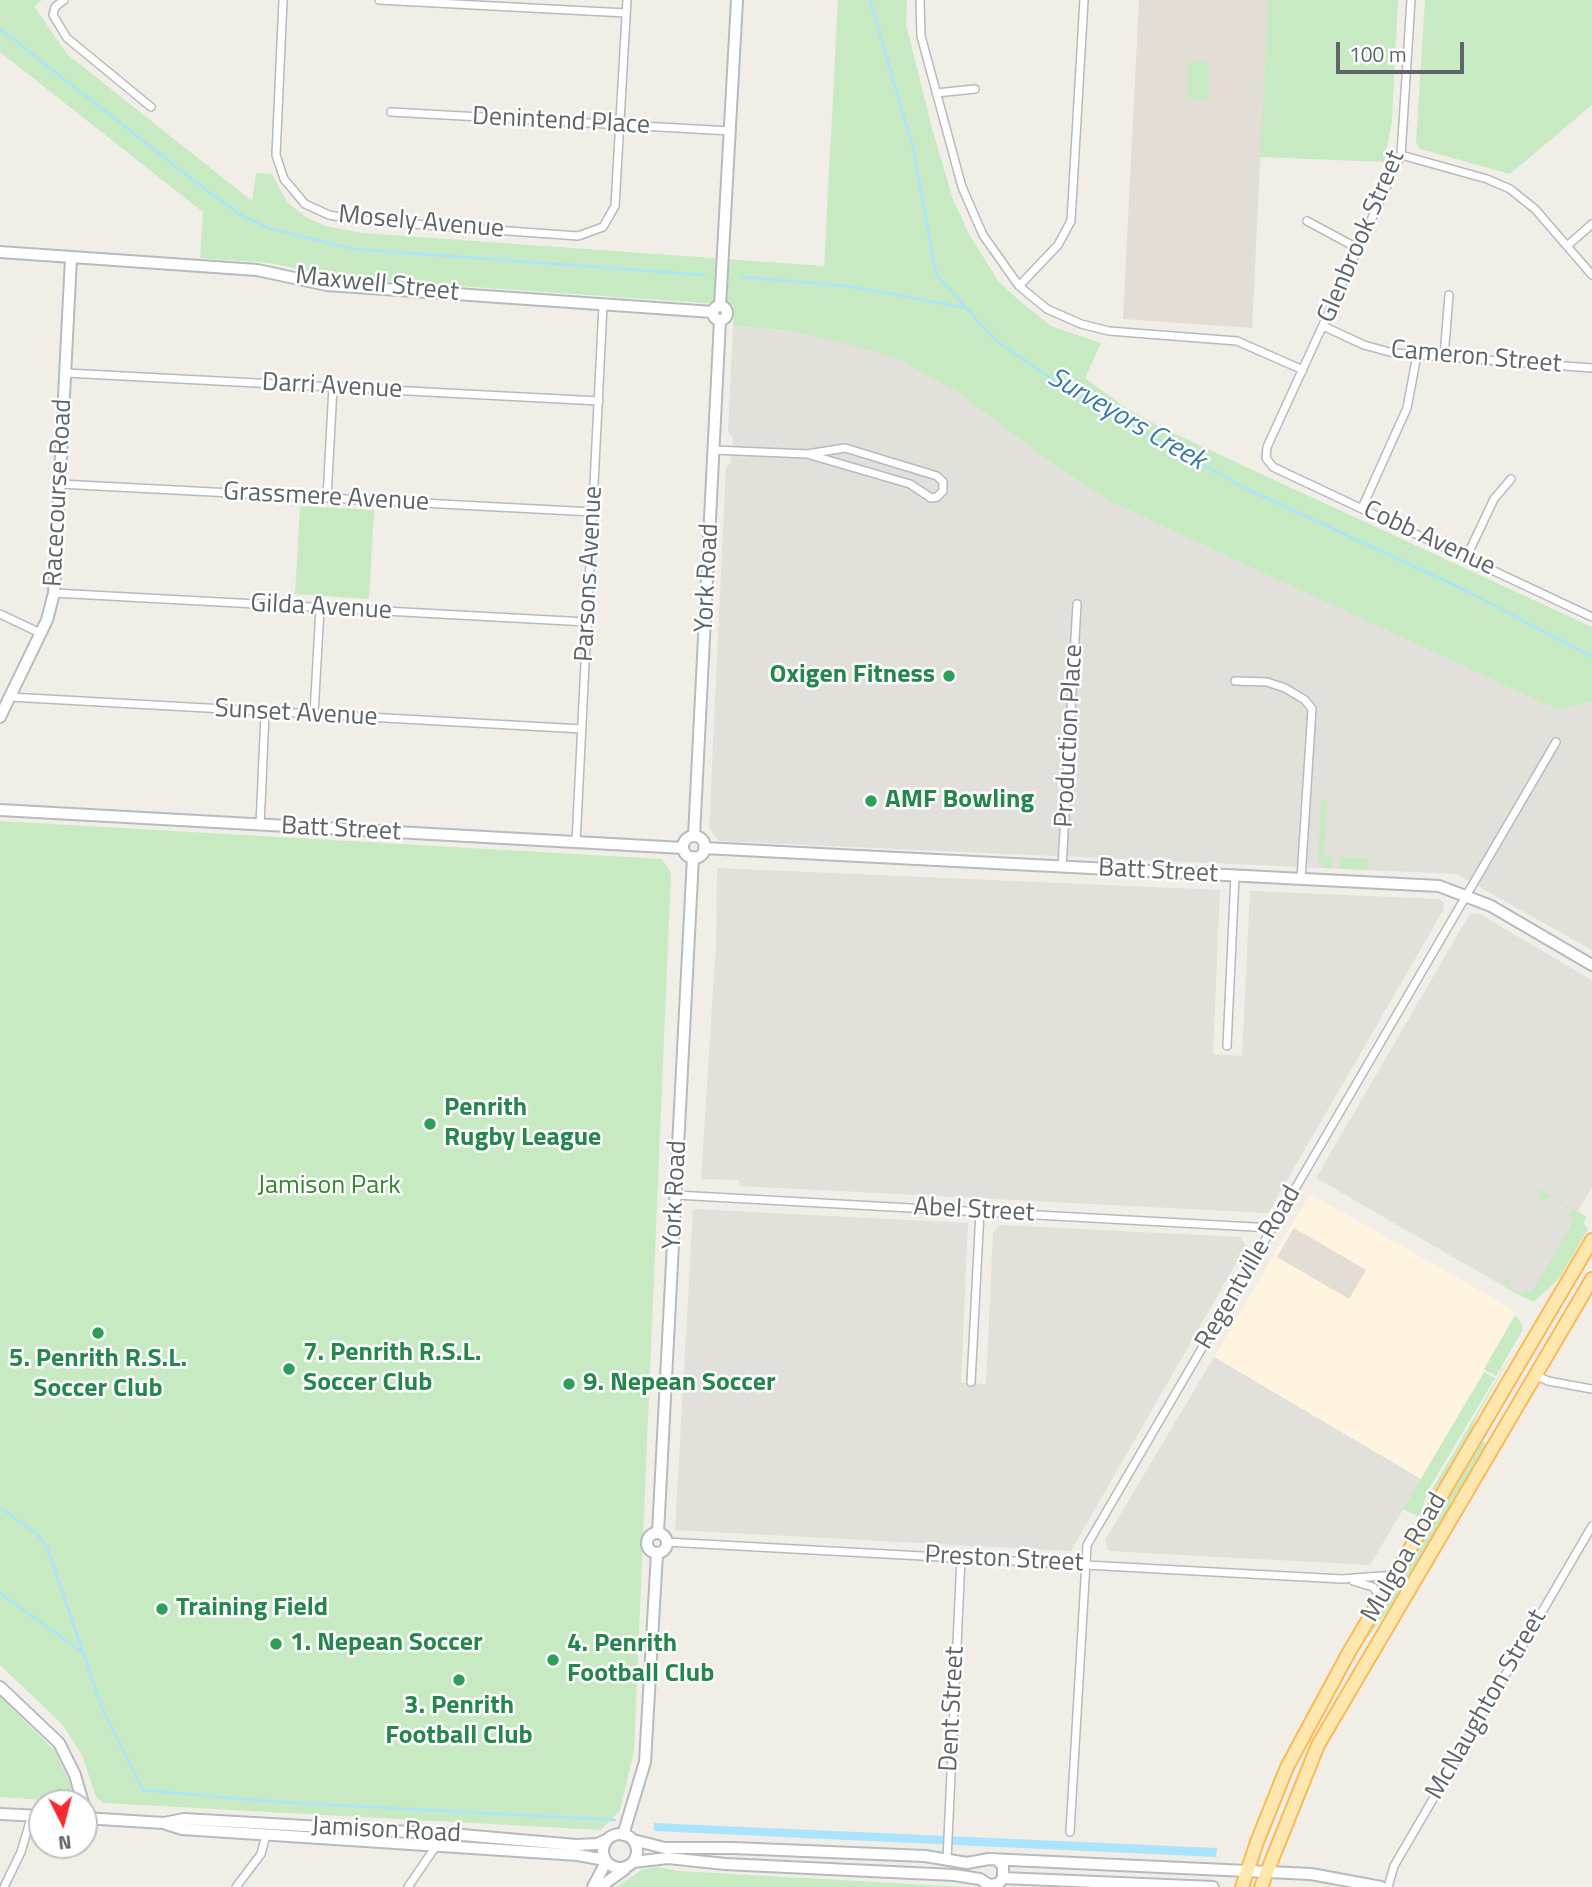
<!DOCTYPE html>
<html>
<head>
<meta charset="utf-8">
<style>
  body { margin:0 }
  #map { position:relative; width:1592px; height:1887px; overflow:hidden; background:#f1eee7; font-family:"Titillium Web",sans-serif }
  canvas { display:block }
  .north { position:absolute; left:28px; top:1789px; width:70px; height:70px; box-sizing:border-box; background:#fff; border:2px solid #bfc1c3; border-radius:50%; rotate:174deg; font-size:19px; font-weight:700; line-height:28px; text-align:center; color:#5e6468 }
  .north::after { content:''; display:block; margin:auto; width:24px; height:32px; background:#f62831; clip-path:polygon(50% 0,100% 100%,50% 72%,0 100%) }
  .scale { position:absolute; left:1336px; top:42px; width:128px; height:32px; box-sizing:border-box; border:4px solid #5e6468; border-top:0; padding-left:9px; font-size:21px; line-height:24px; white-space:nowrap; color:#5e6468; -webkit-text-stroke:5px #fff; paint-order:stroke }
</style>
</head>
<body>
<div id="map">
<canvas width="1592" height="1887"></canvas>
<div class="north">N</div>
<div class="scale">100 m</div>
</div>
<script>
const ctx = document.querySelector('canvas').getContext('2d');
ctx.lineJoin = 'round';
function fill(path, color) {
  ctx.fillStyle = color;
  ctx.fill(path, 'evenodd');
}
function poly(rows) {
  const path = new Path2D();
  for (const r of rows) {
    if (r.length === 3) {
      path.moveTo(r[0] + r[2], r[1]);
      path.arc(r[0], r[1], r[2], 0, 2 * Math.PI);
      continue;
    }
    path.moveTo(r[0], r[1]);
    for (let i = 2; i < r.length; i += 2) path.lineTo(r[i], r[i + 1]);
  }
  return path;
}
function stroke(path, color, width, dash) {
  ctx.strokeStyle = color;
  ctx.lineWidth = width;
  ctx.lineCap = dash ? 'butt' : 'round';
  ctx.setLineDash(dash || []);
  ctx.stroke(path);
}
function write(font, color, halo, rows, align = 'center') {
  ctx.font = font + ' "Titillium Web",sans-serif';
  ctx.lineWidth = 5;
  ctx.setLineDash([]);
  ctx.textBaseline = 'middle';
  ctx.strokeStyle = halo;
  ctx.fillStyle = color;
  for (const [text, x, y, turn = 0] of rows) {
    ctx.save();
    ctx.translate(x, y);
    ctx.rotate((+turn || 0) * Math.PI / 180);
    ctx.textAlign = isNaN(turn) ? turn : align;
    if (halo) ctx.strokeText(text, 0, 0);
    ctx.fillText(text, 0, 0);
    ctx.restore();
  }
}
fill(poly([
  [1310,1194,1504,1304,1517,1316,1421,1479,1214,1357]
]), '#fff4df');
fill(poly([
  [733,326,798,332,867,347,900,360,950,387,1054,465,1113,503,1558,710,1592,701,1592,950,1456,874,719,841,709,828,726,467,731,462,733,437,728,432],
  [717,868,1220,890,1213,1054,1242,1056,1250,891,1439,899,1444,903,1444,909,1268,1213,740,1186,739,1180,701,1179,716,945],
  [1478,913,1592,980,1592,1187,1578,1211,1587,1217,1535,1301,1505,1287,1316,1178,1469,915],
  [693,1209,968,1223,961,1383,986,1384,993,1232,1000,1225,1240,1237,1246,1246,1071,1551,675,1530],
  [1214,1357,1421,1479,1370,1565,1108,1551,1105,1540]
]), '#e2e0db');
fill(poly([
  [1139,0,1268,0,1252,328,1123,319],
  [1294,1228,1366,1270,1349,1299,1277,1257]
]), '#e2ddd5');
fill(poly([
  [0,0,42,0,34,6,67,54,252,201,256,173,272,174,287,202,306,217,325,226,363,233,824,266,838,0,907,0,906,24,933,132,953,199,969,234,999,282,1021,302,1051,326,1101,343,1085,378,1126,408,1160,427,1592,627,1592,701,1558,710,1547,705,1113,503,1054,465,954,390,900,360,857,346,791,331,733,326,734,305,342,278,270,263,200,258,203,212,0,52],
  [1268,0,1398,0,1392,121,1384,162,1260,157],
  [1425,0,1592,0,1592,105,1510,174,1420,149,1416,142],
  [1189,61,1209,62,1207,100,1187,99],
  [300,506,374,510,369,599,295,594],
  [1321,800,1327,800,1324,856,1332,857,1332,868,1324,868,1318,860],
  [0,821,662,859,671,873,634,1751,620,1810,601,1830,103,1803,96,1797,82,1755,62,1724,0,1665],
  [1340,857,1368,858,1367,870,1340,869],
  [1535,1187,1586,1217,1583,1223,1588,1229,1558,1280,1533,1302,1506,1288,1504,1282,1507,1278,1511,1279,1508,1286,1522,1294,1526,1289,1532,1292,1574,1220,1569,1216,1571,1210,1549,1196,1544,1202],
  [1515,1315,1522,1324,1522,1331,1496,1376,1484,1369],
  [1515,1348,1475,1420,1468,1442,1425,1514,1429,1495],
  [1484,1372,1495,1378,1427,1492,1421,1514,1417,1516,1403,1509],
  [1480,1441,1489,1444,1401,1592,1368,1637,1365,1635],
  [0,1697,54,1750,70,1783,75,1802,0,1797],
  [657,1867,679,1871,965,1887,617,1887,641,1870]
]), '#c7eac2');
fill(poly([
  [654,1823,1217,1848,1216,1857,654,1831]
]), '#aae4ff');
stroke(poly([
  [870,0,913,148,936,274,995,340,1065,388,1245,488,1465,590,1592,657],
  [0,29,206,190,241,215,268,228,353,249,705,275],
  [742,277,847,286,967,308],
  [0,1508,36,1533,47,1547,102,1708,143,1790,278,1802,615,1820],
  [0,1593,82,1652]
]), '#aae4ff', 2.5);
const street = poly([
  [64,0,55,7,53,15,67,38,151,107],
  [283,0,276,155,284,179,305,204,329,215,357,220,578,236,603,227,615,206,627,0],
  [379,0,626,13],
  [920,0,921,36,962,187,983,235,1019,286,1047,309,1081,324,1109,331,1237,341,1303,370],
  [1411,0,1401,155,1267,447,1266,458,1273,467,1592,617],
  [936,93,975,89],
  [391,112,731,131],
  [1401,155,1487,179,1510,189,1535,209,1592,275],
  [1307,221,1359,249],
  [1567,246,1592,224],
  [1019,286,1058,245,1071,221,1084,0],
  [1323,326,1364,345,1393,353,1592,368],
  [1444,357,1449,295],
  [66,373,599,401],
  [714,450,807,454,910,484,931,498,937,497,943,491,943,482,937,476,845,448,807,454],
  [60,484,593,512],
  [327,498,333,387],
  [1362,508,1407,408,1417,355],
  [1467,556,1494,499,1511,479],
  [54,593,587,622],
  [0,614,40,633],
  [1235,681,1267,682,1285,688,1305,700,1312,709,1301,879],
  [10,697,582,729],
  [314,715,320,608],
  [260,826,265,713],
  [576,843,603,305],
  [1062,867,1077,604],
  [1227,1046,1235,876],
  [676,1195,1272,1228],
  [1535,1375,1548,1381,1592,1389],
  [971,1382,980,1212],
  [666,1542,1342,1579,1395,1575],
  [1353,1581,1373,1587,1382,1598],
  [1070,1832,1087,1545,1556,742],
  [947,1860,961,1558],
  [4,1887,21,1852,32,1815],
  [236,1887,261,1854,266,1835],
  [408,1887,436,1846],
  [1388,1887,1394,1866,1592,1526]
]);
const secondary = poly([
  [0,252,257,270,327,285,713,312],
  [720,306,737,0],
  [720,313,7],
  [0,717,47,620,54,593,71,258],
  [0,810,683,848],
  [694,836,720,320],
  [694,847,11],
  [704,848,1439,886,1491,906,1592,965],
  [658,1533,693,857],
  [657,1543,10],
  [0,1687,59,1743,75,1775,83,1803],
  [0,1814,42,1816],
  [84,1818,164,1823,184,1819,462,1835,576,1845,597,1844,608,1839],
  [166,1824,182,1829,578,1855,605,1860],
  [620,1851,17],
  [623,1835,645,1762,657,1553],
  [633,1840,665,1848,733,1848,925,1856,967,1863,989,1859,1311,1874,1381,1887],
  [633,1862,668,1858,725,1864,954,1875,980,1879,989,1885,998,1884,1003,1878,1003,1866,997,1860],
  [1003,1878,1213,1887],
  [593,1887,606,1862],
  [600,1887,625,1869]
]);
const primary = poly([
  [1242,1887,1257,1842,1287,1767,1348,1654,1592,1240],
  [1261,1887,1318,1745,1592,1279]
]);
stroke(street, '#b7babe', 10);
stroke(secondary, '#b5bbbf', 14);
stroke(primary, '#fcb956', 16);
stroke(street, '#fff', 7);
stroke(secondary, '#fff', 10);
stroke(primary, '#ffe8af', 12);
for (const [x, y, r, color] of [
  [949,676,7,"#2e9e5b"],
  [871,801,7,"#2e9e5b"],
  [430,1124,7,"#2e9e5b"],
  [98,1333,7,"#2e9e5b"],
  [289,1369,7,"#2e9e5b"],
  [569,1384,7,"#2e9e5b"],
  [162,1609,7,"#2e9e5b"],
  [276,1644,7,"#2e9e5b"],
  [553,1660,7,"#2e9e5b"],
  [459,1680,7,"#2e9e5b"]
]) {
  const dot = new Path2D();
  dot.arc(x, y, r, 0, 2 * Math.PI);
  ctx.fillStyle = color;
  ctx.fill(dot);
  stroke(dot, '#fff', 2.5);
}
write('26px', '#5e6468', '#fff', [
  ["Denintend Place",561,122,3],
  ["Mosely Avenue",421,223,5],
  ["Glenbrook Street",1362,237,-67],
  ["Maxwell Street",377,285,6],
  ["Cameron Street",1476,358,5],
  ["Darri Avenue",332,387,3],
  ["Racecourse Road",59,493,-87],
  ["Grassmere Avenue",326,498,3],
  ["Cobb Avenue",1429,539,25],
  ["Parsons Avenue",590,574,-87],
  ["York Road",708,578,-87],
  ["Gilda Avenue",321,608,3],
  ["Sunset Avenue",296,714,3],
  ["Production Place",1070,736,-87],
  ["Batt Street",341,830,3],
  ["Batt Street",1158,872,3],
  ["York Road",676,1195,-87],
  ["Abel Street",974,1211,3],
  ["Regentville Road",1249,1268,-60],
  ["Mulgoa Road",1405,1558,-60],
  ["Preston Street",1004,1560,3],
  ["McNaughton Street",1487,1705,-60],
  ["Dent Street",953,1709,-87],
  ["Jamison Road",386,1831,3]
]);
write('bold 26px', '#27864d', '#fff', [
  ["Oxigen Fitness",935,676,"right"],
  ["AMF Bowling",885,801],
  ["Penrith",444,1109],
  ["Rugby League",444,1139],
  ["7. Penrith R.S.L.",303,1354],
  ["Soccer Club",303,1384],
  ["5. Penrith R.S.L.",98,1360,"center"],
  ["Soccer Club",98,1390,"center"],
  ["9. Nepean Soccer",583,1384],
  ["Training Field",176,1609],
  ["1. Nepean Soccer",290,1644],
  ["4. Penrith",567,1645],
  ["Football Club",567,1675],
  ["3. Penrith",459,1707,"center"],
  ["Football Club",459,1737,"center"]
], 'left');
write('26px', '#35862f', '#fff', [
  ["Jamison Park",329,1187]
]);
write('italic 28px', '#377ba7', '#fff', [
  ["Surveyors Creek",1126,420,30]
]);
</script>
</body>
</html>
